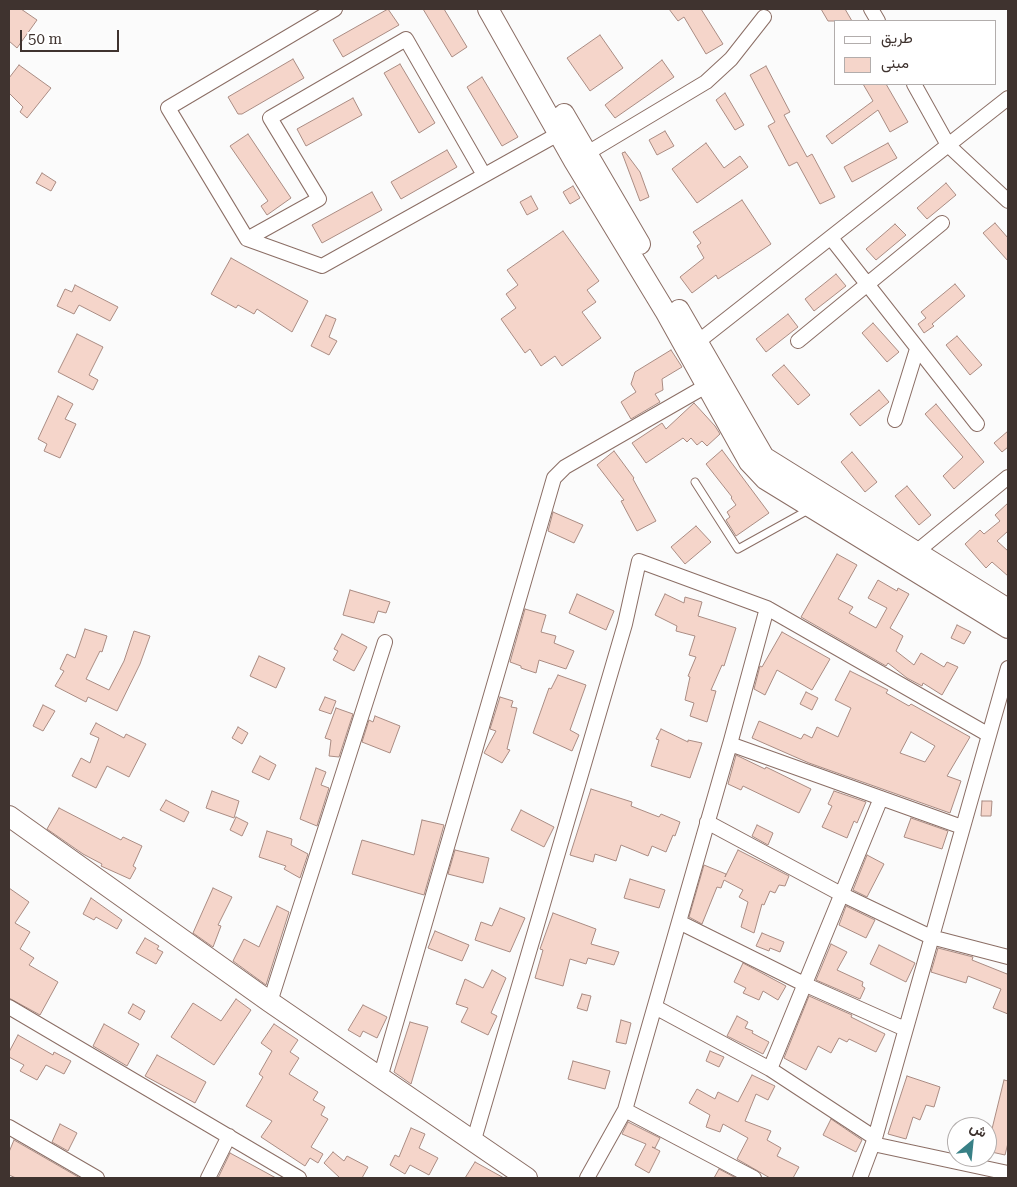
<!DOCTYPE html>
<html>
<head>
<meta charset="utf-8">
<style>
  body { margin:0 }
  #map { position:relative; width:1017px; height:1187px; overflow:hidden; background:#fbfbfb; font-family:"Roboto Serif",Vazirmatn,serif }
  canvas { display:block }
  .frame { position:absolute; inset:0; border:10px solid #3f332f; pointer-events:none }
  .legend { position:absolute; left:834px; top:20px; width:162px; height:65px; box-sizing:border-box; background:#fff; border:1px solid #b2adac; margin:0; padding:6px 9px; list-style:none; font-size:15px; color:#3f332f }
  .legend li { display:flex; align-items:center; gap:10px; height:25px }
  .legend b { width:25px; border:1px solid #b2adac }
  .north { position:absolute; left:947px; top:1117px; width:50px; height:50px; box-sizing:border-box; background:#fff; border:1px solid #b2adac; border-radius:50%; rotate:28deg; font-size:14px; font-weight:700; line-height:20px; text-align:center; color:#3f332f }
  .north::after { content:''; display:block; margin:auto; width:18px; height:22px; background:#388086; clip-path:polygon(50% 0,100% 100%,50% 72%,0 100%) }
  .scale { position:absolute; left:20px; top:30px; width:99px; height:22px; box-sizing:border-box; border:2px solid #3f332f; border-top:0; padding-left:6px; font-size:15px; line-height:18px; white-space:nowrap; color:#3f332f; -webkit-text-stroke:4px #fff; paint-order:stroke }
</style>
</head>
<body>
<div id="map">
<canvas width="1017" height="1187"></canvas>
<div class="frame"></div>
<ul class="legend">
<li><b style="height:6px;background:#fff"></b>طريق</li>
<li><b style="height:14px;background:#f5d5ca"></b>مبنى</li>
</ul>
<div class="north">ش</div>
<div class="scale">50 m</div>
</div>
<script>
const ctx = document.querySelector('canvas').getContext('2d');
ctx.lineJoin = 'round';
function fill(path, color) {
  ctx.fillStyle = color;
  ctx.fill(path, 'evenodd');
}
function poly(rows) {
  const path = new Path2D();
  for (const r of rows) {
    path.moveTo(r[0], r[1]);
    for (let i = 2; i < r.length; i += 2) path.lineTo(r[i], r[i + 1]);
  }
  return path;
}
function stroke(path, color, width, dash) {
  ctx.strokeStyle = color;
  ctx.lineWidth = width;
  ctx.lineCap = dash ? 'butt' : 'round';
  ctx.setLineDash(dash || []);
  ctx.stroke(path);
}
const building = poly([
  [9,9,21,9,37,20,17,48,9,41,9,9],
  [388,9,399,25,343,57,333,40,388,9],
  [423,9,444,9,467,47,452,57,423,9],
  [669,9,701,9,723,44,706,54,684,17,678,21,669,9],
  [821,9,845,9,852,21,828,21,821,9],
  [600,35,623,68,590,91,567,58,600,35],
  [293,59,304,78,242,114,238,114,228,97,293,59],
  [662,60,674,77,615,118,605,105,662,60],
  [400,64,435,123,419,133,384,73,400,64],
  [19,65,51,88,27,118,20,112,23,107,9,93,9,78,19,65],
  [766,66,790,112,784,115,807,157,812,154,835,197,820,204,797,162,789,166,768,126,775,122,750,75,766,66],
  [482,77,518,137,502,146,467,87,482,77],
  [863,84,886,84,908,122,890,132,878,110,832,144,826,136,873,101,863,84],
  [725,93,744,125,735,130,716,100,725,93],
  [353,98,362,115,306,146,297,129,353,98],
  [665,131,674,146,657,155,649,140,665,131],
  [248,134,291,198,267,215,261,206,268,201,230,146,248,134],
  [706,143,724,168,740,156,748,167,697,203,672,169,706,143],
  [888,143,897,158,852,182,844,167,888,143],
  [447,150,457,167,401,199,391,182,447,150],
  [625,152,640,172,649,197,640,201,622,153,625,152],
  [42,173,56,182,51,191,36,183,42,173],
  [946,183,956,195,927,219,917,208,946,183],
  [573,186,580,198,570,204,563,192,573,186],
  [372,192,382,210,322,243,312,225,372,192],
  [531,196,538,209,527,215,520,202,531,196],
  [742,200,771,244,718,279,716,275,692,293,680,277,704,258,697,246,701,243,693,232,742,200],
  [995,223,1008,238,1008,261,983,233,995,223],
  [895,224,906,235,876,260,866,249,895,224],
  [563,231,599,281,587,290,596,302,582,312,601,338,562,366,555,356,541,366,530,349,525,353,501,319,516,308,506,294,518,285,507,270,563,231],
  [231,258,308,301,292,332,257,309,254,314,238,305,236,308,211,294,231,258],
  [836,274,846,286,814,311,805,299,836,274],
  [955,284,965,296,932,324,934,326,924,333,918,324,926,318,921,312,955,284],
  [75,285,118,307,110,321,79,305,74,314,57,306,65,289,72,292,75,285],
  [788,314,798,327,766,352,756,339,788,314],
  [326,315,336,319,329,337,337,341,329,355,311,346,326,315],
  [873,323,899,352,887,362,862,333,873,323],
  [77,334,103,347,89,375,98,380,93,390,58,372,77,334],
  [957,336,982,365,970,375,946,345,957,336],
  [671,350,682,367,662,379,663,390,655,394,660,402,631,419,621,402,636,392,631,384,635,372,671,350],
  [784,365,810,395,798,405,772,375,784,365],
  [879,390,889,402,860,426,850,414,879,390],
  [58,396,73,404,65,419,76,424,60,458,44,451,47,444,38,439,58,396],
  [694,403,715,426,720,434,707,446,702,441,697,445,691,438,687,442,683,438,646,463,632,443,662,423,666,429,694,403],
  [936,404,984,462,954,489,943,476,963,457,925,414,936,404],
  [1008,431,1008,447,1002,452,994,443,1008,431],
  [722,450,769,513,736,536,726,520,730,517,727,512,736,505,731,498,732,497,706,464,722,450],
  [614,451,634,478,633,479,656,521,637,531,621,501,624,500,597,465,614,451],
  [852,452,877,482,865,492,841,462,852,452],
  [907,486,931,515,919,525,895,496,907,486],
  [1008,503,1008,531,997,541,1008,551,1008,576,992,562,986,568,965,544,980,530,984,534,1000,521,995,515,1008,503],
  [553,512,583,525,574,543,548,531,553,512],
  [696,526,711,542,685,564,671,547,696,526],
  [837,554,857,565,838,599,853,607,849,613,876,628,887,608,868,598,878,580,897,591,898,588,909,594,890,628,903,636,896,651,914,665,921,653,944,667,947,662,958,667,942,695,923,683,922,686,907,678,888,663,886,666,801,617,837,554],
  [350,590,390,602,386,613,378,611,374,623,343,615,350,590],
  [577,594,614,611,606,630,569,613,577,594],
  [665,594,684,603,685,597,702,602,698,616,736,628,724,666,722,665,711,690,716,691,707,722,690,716,694,703,685,700,690,677,688,676,696,657,689,655,695,636,676,631,677,626,655,615,665,594],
  [525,609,546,615,541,632,556,636,554,643,574,651,566,669,539,660,536,673,521,668,521,666,510,662,525,609],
  [957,625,971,632,964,644,951,638,957,625],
  [85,629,107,636,102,652,100,651,86,679,109,690,124,661,134,631,150,636,140,664,117,711,88,697,86,702,55,686,64,671,60,669,67,654,75,658,85,629],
  [782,632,830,659,812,690,777,670,765,695,754,689,760,666,762,667,782,632],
  [342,634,367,647,354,671,333,660,338,651,334,649,342,634],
  [259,656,285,668,276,688,250,676,259,656],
  [850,671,888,690,886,693,909,706,911,704,970,737,947,776,961,781,950,813,809,763,752,738,759,721,801,739,804,734,812,738,817,727,838,737,851,708,835,700,850,671],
  [911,732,935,746,925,762,900,753,911,732],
  [558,675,586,685,570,730,579,735,572,751,533,733,549,688,551,689,558,675],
  [806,692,818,698,812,710,800,704,806,692],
  [325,697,336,701,331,714,319,710,325,697],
  [500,697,513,701,511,707,517,708,507,749,510,750,502,763,484,753,496,731,490,729,500,697],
  [43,705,55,711,43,731,33,726,43,705],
  [336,708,353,714,339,757,329,756,331,740,325,738,336,708],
  [375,716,400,726,390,753,362,742,369,720,373,722,375,716],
  [96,723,124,738,126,734,146,744,129,777,107,766,96,788,72,776,81,758,90,763,99,738,90,734,96,723],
  [238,727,248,733,242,744,232,738,238,727],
  [661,729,688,742,688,740,702,743,690,778,651,766,659,740,656,739,661,729],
  [736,755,765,769,766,767,811,789,799,813,743,786,741,790,728,784,736,755],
  [260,756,276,765,269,780,252,772,260,756],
  [316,768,326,772,321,785,329,788,317,826,300,819,316,768],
  [591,789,632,802,631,806,659,817,661,814,680,822,675,836,673,835,666,852,652,846,648,856,621,845,616,861,595,854,593,862,570,855,591,789],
  [212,791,239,801,234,818,206,808,212,791],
  [834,791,866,802,857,823,854,821,847,838,822,827,832,806,828,804,834,791],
  [166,800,189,812,184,822,160,810,166,800],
  [982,801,992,801,991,816,981,816,982,801],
  [59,808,121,840,123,837,142,846,133,866,136,868,130,879,101,866,102,864,83,854,47,829,59,808],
  [521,810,554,827,544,847,511,830,521,810],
  [236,817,248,823,242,836,230,830,236,817],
  [911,818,948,831,942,849,904,837,911,818],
  [422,820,444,825,424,895,352,874,362,840,414,855,422,820],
  [757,825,773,833,768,845,752,836,757,825],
  [267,831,292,839,291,845,308,854,300,878,284,869,286,866,259,857,267,831],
  [455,850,489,858,483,883,448,874,455,850],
  [738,850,789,876,785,886,779,885,775,893,770,891,764,905,762,904,754,933,741,927,748,902,739,897,743,890,724,880,721,888,717,887,702,924,689,917,704,865,726,874,725,877,738,850],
  [867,855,884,864,867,897,853,890,867,855],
  [630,879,665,890,659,908,624,898,630,879],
  [9,888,29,902,15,923,30,932,20,949,34,958,29,965,58,982,40,1015,9,998,9,888],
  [213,888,232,897,218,925,221,926,213,947,193,933,213,888],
  [91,898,122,920,117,929,96,917,94,920,83,914,91,898],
  [277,906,289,912,266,985,233,961,244,939,259,947,277,906],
  [846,906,875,920,866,938,839,925,846,906],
  [500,908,525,918,510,952,475,940,481,922,492,926,500,908],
  [553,913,596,929,591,944,619,952,614,965,588,958,586,964,570,959,563,986,535,978,543,950,540,949,553,913],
  [435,931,469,945,462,961,428,948,435,931],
  [762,933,784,942,780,952,770,948,769,951,756,946,762,933],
  [145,938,159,946,157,949,163,952,156,964,136,953,145,938],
  [831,944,847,952,837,970,863,982,862,986,865,988,860,999,816,980,831,944],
  [879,945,915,963,906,982,870,964,879,945],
  [938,948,973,957,972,960,1007,974,1008,972,1008,1014,993,1008,1001,989,968,976,966,983,931,972,938,948],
  [743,963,786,986,778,1000,763,991,759,1000,743,993,746,988,734,982,743,963],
  [492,970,506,978,491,1013,497,1016,488,1035,461,1022,468,1008,456,1004,465,979,483,988,492,970],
  [582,994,591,996,587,1011,577,1008,582,994],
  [809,996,852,1015,851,1017,885,1034,876,1052,849,1039,847,1042,839,1038,831,1053,818,1046,806,1070,784,1058,809,996],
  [236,999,251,1010,214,1065,171,1037,193,1003,221,1021,236,999],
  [133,1004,145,1011,140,1020,128,1013,133,1004],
  [363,1005,387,1017,377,1038,363,1031,360,1037,348,1030,363,1005],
  [737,1016,748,1022,745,1028,753,1031,752,1033,769,1042,763,1054,727,1036,737,1016],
  [621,1020,631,1023,626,1044,616,1042,621,1020],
  [410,1022,428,1027,411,1084,394,1072,410,1022],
  [104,1024,139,1044,127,1066,93,1046,104,1024],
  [274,1024,298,1040,290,1052,299,1058,289,1074,318,1092,313,1100,325,1107,321,1115,328,1119,311,1147,323,1154,318,1163,310,1158,305,1166,261,1137,272,1121,246,1106,263,1077,259,1074,272,1051,261,1043,274,1024],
  [18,1035,53,1055,54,1052,71,1061,64,1074,46,1065,37,1080,20,1071,24,1065,9,1057,9,1052,18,1035],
  [710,1051,724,1057,719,1067,706,1061,710,1051],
  [157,1055,206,1082,195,1103,145,1076,157,1055],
  [573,1061,610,1071,605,1089,568,1079,573,1061],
  [752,1075,775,1086,768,1100,756,1094,745,1121,771,1131,767,1140,781,1148,777,1156,799,1167,793,1178,770,1178,737,1159,748,1138,723,1124,720,1132,706,1127,710,1115,689,1103,697,1089,715,1099,718,1092,738,1102,752,1075],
  [907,1076,940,1087,934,1107,926,1105,920,1120,913,1117,906,1139,888,1134,907,1076],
  [1004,1080,1008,1081,1008,1143,1005,1155,987,1151,987,1132,991,1133,1004,1080],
  [831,1119,862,1140,856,1152,823,1135,831,1119],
  [628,1122,660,1138,655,1148,652,1147,660,1151,649,1173,635,1165,646,1144,622,1134,628,1122],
  [60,1124,77,1133,68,1151,52,1142,60,1124],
  [411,1128,425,1134,419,1148,438,1158,429,1175,410,1165,405,1174,390,1165,395,1155,399,1157,411,1128],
  [14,1140,80,1178,16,1178,9,1175,9,1152,14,1140],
  [333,1152,344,1161,347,1156,368,1167,362,1178,340,1178,324,1163,333,1152],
  [230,1153,276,1178,218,1178,230,1153],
  [475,1162,504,1178,465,1178,475,1162],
  [719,1169,736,1178,714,1178,719,1169]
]);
fill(building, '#f5d5ca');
stroke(building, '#aa8c83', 1);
const lane = poly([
  [695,482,738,549,810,509]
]);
const street = poly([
  [335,9,168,108,247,239,322,266,560,133],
  [871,9,878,21],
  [914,84,948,145,1008,201],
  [579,158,706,82,731,59,764,17],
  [831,238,977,424],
  [247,239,319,199,270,118,406,39,484,175],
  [798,341,942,223],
  [690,348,1008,98],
  [895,420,917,349],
  [910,557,1008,477],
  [730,744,767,608],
  [707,822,841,894,931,937,1008,957],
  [679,922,804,984,905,1029],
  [270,1002,385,642],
  [9,1007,299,1178],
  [655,1007,770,1069,875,1138],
  [770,1069,881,798],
  [380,1078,554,478,565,467,706,386],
  [625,1110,754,1178],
  [9,1127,97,1178],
  [473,1143,625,624,639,561,767,608,989,735],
  [873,1144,1008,1173],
  [208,1178,229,1136],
  [587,1178,625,1110,730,744,962,827],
  [860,1178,875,1138,1008,668]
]);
const secondary = poly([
  [488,9,574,161,665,311,749,462,765,479,1008,628],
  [564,114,640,244],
  [679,310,764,457,1008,609],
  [9,816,270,1002,527,1178]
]);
stroke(lane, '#8b6e65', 9);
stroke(street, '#8b6e65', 16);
stroke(secondary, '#8b6e65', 22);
stroke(lane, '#fff', 7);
stroke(street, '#fff', 14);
stroke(secondary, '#fff', 20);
</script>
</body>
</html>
